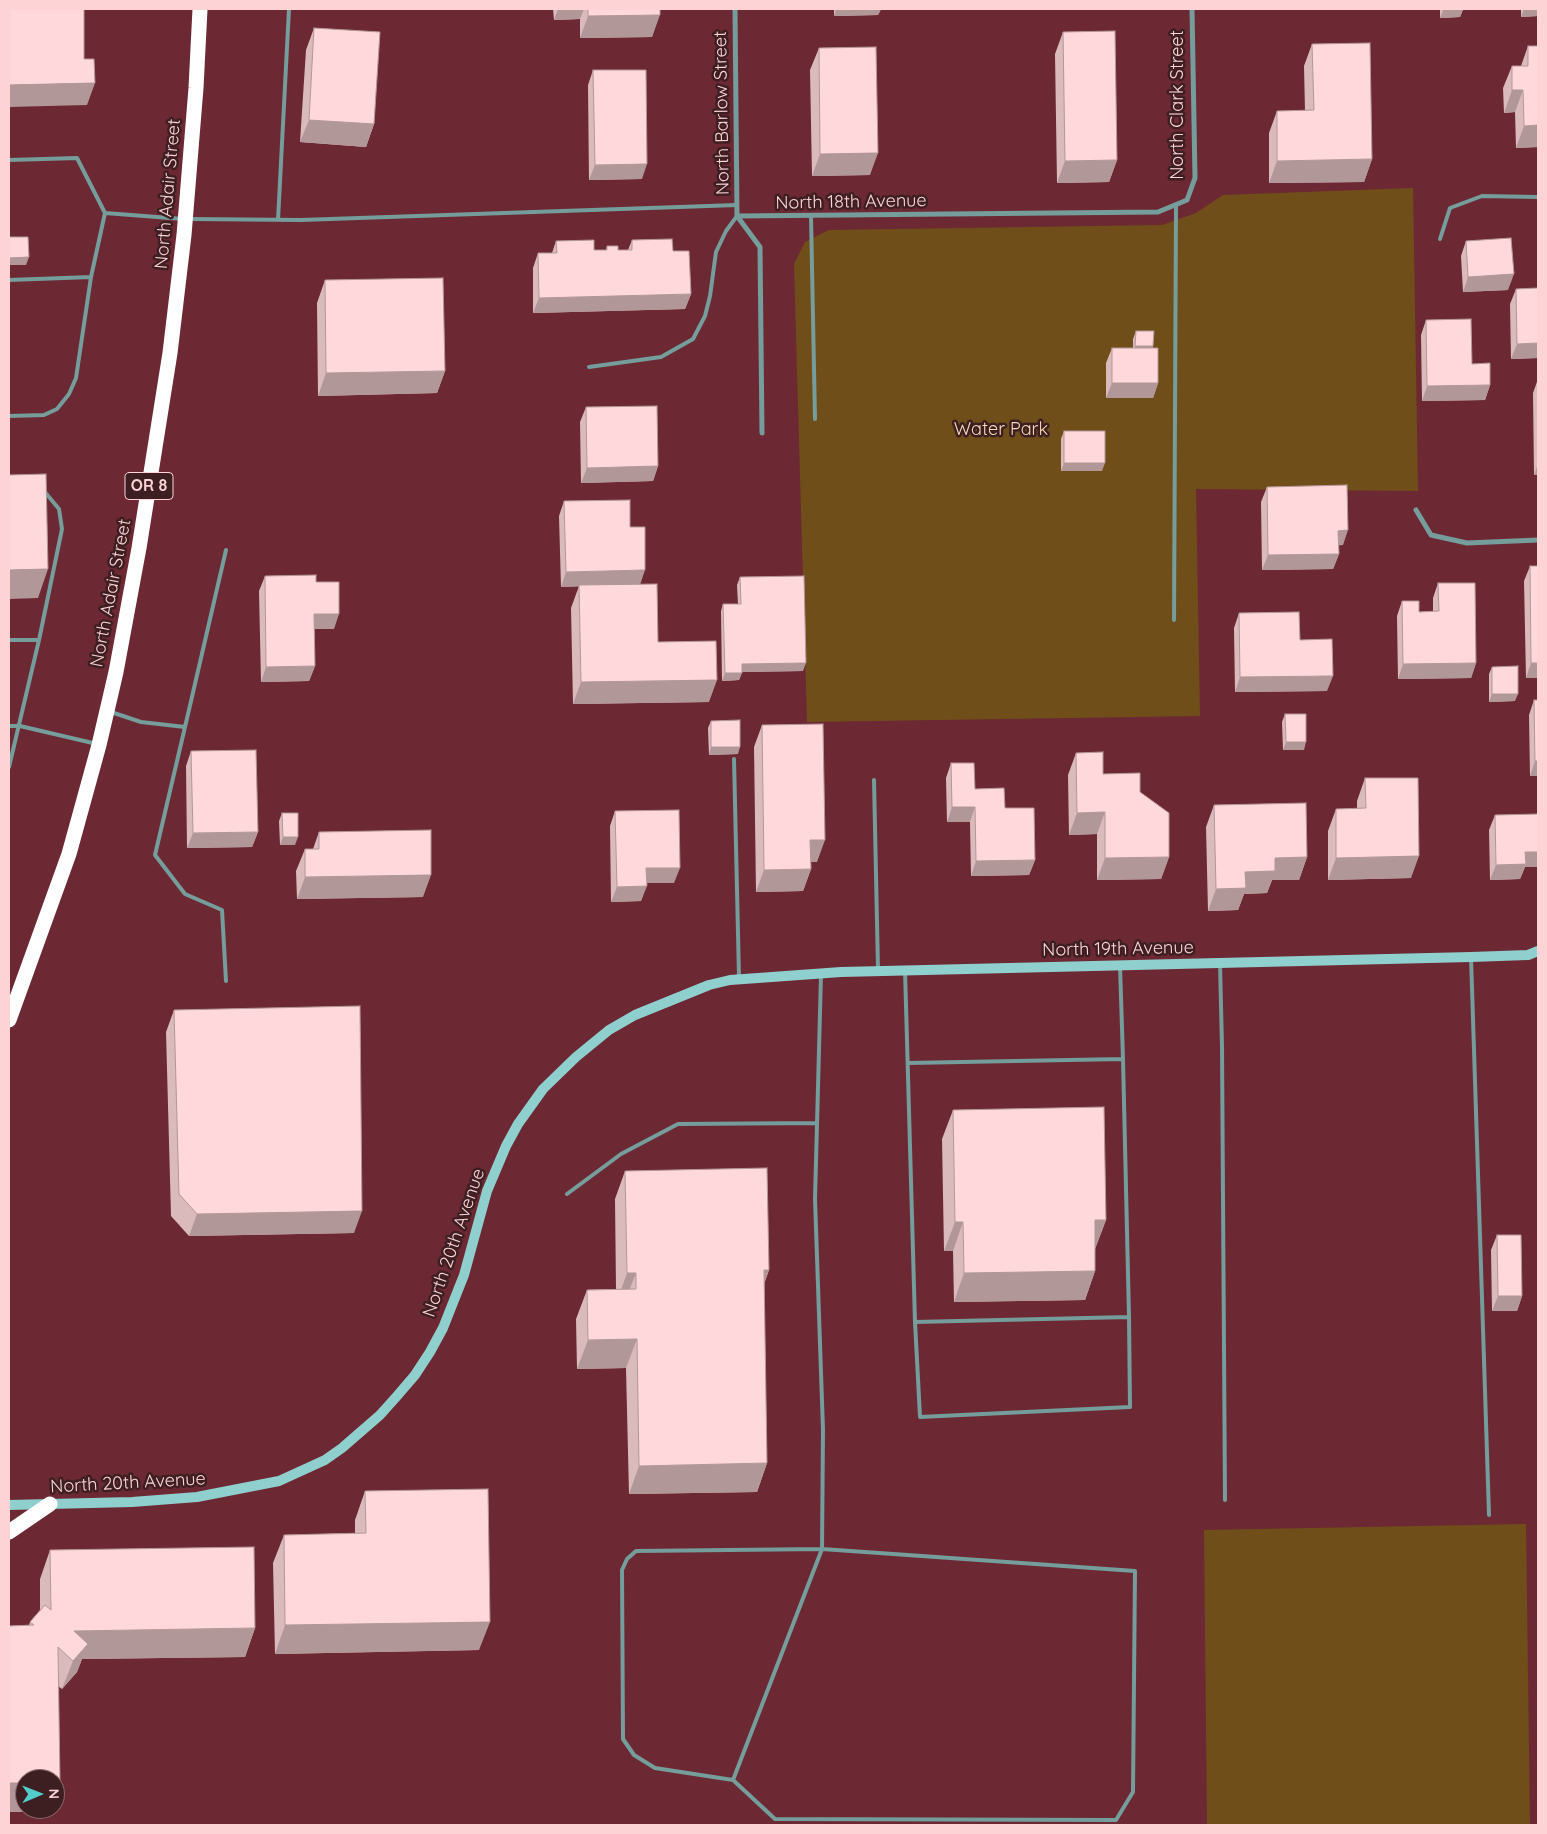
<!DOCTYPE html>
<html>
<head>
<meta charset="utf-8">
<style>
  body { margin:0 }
  #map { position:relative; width:1547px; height:1834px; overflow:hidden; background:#6c2933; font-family:Quicksand,sans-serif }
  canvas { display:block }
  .frame { position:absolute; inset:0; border:10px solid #fed3d6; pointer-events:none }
  .north { position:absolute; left:15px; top:1769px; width:50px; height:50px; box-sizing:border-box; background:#3d1f22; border:1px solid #8a676a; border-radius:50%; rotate:89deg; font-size:14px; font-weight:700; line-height:20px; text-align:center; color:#fed3d6 }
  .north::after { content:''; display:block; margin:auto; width:18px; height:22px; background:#53cdcb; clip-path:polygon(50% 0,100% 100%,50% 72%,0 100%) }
</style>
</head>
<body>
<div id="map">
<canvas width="1547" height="1834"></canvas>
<div class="frame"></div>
<div class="north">N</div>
</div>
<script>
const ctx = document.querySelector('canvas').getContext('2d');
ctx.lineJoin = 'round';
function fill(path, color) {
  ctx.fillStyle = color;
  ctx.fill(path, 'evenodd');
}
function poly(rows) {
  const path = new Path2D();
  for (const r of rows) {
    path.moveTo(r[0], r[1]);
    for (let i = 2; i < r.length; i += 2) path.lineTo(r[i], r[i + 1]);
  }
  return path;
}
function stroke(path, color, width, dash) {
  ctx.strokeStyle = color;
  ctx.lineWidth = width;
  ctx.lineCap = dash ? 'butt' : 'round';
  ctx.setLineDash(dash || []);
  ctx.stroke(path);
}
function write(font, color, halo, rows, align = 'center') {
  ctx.font = font + ' Quicksand,sans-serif';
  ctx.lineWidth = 5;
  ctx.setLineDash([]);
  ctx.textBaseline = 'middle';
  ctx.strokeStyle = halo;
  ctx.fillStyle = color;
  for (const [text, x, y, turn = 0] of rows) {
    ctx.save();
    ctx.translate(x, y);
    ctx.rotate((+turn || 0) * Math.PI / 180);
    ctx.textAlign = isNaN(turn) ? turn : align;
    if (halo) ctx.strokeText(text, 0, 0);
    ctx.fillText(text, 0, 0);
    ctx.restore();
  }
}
fill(poly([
  [1413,188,1418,491,1196,489,1200,716,807,722,794,264,805,242,829,230,1162,225,1196,213,1223,195],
  [1526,1524,1530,1825,1207,1825,1204,1530]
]), '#704e1a');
stroke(poly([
  [9,160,77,158,105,213,91,277,76,378,69,394,57,409,44,415,9,416],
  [105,213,183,219],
  [811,216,815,419],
  [190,219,301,220,737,205],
  [278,220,289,9],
  [1440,239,1450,208,1482,196,1538,197],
  [9,280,91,277],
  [589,367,661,357,693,339,705,316,710,296,716,252,726,231,737,216],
  [1174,620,1176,205],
  [9,640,39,640,9,767],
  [39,640,62,529,59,509,44,491],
  [111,712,141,722,185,727,155,855,185,894,222,910,226,981],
  [9,726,20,726,97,744],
  [185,727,226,550],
  [734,759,739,977],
  [874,780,878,969],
  [1471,957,1489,1515],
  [1220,963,1222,1047,1225,1500],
  [1120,966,1123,1059,1129,1317,1130,1407,920,1417,915,1322,1129,1317],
  [905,970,915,1322],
  [908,1063,1123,1059],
  [567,1194,621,1154,678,1124,817,1123],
  [733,1780,655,1768,634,1755,623,1739,622,1570,627,1559,636,1551,822,1549,1135,1571,1133,1792,1116,1820,775,1819,733,1780,822,1549,823,1430,815,1199,821,975]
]), '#759d9b', 4);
stroke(poly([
  [735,9,737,216],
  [737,216,1158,212,1187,200,1195,178,1192,9],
  [737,216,760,247,762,433],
  [1416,510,1431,535,1467,543,1538,540]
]), '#759d9b', 5);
stroke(poly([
  [9,1505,132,1502,197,1497,279,1481,325,1460,342,1448,380,1415,397,1396,415,1375,430,1352,443,1328,464,1275,487,1191,506,1146,518,1124,543,1089,576,1057,609,1030,635,1015,709,985,730,980,758,978,841,972,1471,957,1528,955,1538,951]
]), '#8fcfcd', 10);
stroke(poly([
  [9,1020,69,854,99,745,116,672,139,548,170,353,184,235,196,88,200,9],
  [9,1532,50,1504]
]), '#fff', 15);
fill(poly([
  [553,9,660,9,652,37,580,38,580,19,554,20],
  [834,9,881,9,878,15,834,16],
  [1440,9,1463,9,1460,17,1440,18],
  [1521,9,1538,9,1538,16,1521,17],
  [314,28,374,124,366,147,300,142,306,50],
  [1063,32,1117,160,1109,182,1057,183,1055,54],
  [1312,44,1372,159,1364,182,1269,183,1269,133,1277,111,1305,111,1304,66],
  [1528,46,1538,147,1516,148,1515,112,1504,113,1503,88,1512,66,1521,66],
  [819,48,870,175,812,176,810,70],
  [593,70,642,179,589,180,588,85],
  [632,240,673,251,691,294,685,309,533,313,533,268,538,253,552,253,556,241,594,250,606,250,607,246,618,250,628,250],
  [1466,241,1508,290,1463,292,1461,256],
  [325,280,445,371,437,393,318,396,317,303],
  [1538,288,1538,358,1511,359,1510,304,1516,289],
  [1426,320,1472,364,1490,385,1485,400,1422,401,1421,335],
  [1136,331,1153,346,1153,348,1158,383,1153,398,1106,398,1106,363,1112,348,1133,348,1133,339],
  [1538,379,1538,475,1534,475,1533,393],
  [586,407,658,466,653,481,581,483,580,422],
  [1064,431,1102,471,1061,471,1061,439],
  [1267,487,1343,545,1339,545,1339,554,1333,569,1262,570,1261,502],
  [564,501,630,527,640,584,658,642,709,702,573,704,571,608,579,586,561,587,559,516],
  [1530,566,1538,566,1538,678,1526,678,1524,581],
  [265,576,316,582,334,629,314,629,315,666,309,681,261,682,259,591],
  [740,577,803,671,742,672,739,680,722,681,721,611,723,604,738,604,737,585],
  [1438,583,1476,663,1471,678,1398,679,1397,616,1402,601,1419,612,1433,611,1433,598],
  [1239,613,1300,640,1327,691,1235,692,1234,628],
  [1492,667,1515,701,1489,702,1489,674],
  [1534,700,1538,776,1530,776,1529,715],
  [1285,714,1304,750,1283,750,1282,722],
  [711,721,738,754,709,755,708,728],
  [762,725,817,862,811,862,811,869,803,891,756,892,754,747],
  [191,751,258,832,252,847,187,848,186,766],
  [1076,753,1103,774,1140,792,1169,857,1161,879,1097,880,1097,834,1069,835,1068,775],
  [951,763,975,789,1005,808,1035,860,1029,875,971,876,970,822,947,822,946,778],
  [1365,778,1411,878,1328,880,1328,831,1336,809,1357,809,1357,801],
  [1214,805,1307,857,1299,880,1272,880,1267,893,1244,894,1238,910,1208,911,1206,827],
  [615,811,674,883,647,883,641,901,611,902,610,826],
  [282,813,295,845,280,845,279,821],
  [1495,815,1525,867,1520,879,1490,880,1489,830],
  [319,832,423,897,297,899,296,871,305,849,313,849],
  [174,1010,354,1233,189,1236,171,1216,166,1032],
  [953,1110,1106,1220,1095,1249,1095,1271,1085,1300,954,1302,953,1251,944,1251,942,1139],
  [625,1171,769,1270,764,1284,767,1463,757,1492,629,1494,626,1368,577,1369,576,1319,587,1290,616,1289,615,1199],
  [1497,1235,1522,1296,1517,1311,1492,1311,1491,1250],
  [365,1491,479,1650,275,1654,273,1563,284,1535,355,1533,355,1520],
  [50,1550,255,1628,245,1657,82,1659,77,1672,62,1689,58,1686,60,1782,55,1796,55,1779,49,1811,9,1812,9,1626,29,1625,30,1622,40,1610,40,1579]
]), '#dababb');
fill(poly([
  [558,9,584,9,580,19,554,20],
  [836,9,881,9,878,15,834,16],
  [1524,9,1538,9,1538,16,1521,17],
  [1443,10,1463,10,1460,17,1440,18],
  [660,15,652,37,580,38,588,16],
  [95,83,87,105,9,107,9,85],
  [1512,90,1523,90,1515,112,1504,113],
  [309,120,374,124,366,147,300,142],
  [1538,125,1538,147,1516,148,1524,126],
  [878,153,870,175,812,176,820,154],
  [1372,159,1364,182,1269,183,1277,161],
  [1117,160,1109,182,1057,183,1065,161],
  [647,164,642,179,589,180,595,165],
  [29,257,26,265,9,265,9,258],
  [1514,274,1508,290,1463,292,1468,277],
  [691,294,685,309,533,313,539,298],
  [1538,343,1538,358,1511,359,1517,344],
  [1135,346,1153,346,1151,354,1133,354],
  [445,371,437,393,318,396,326,373],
  [1112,383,1158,383,1153,398,1106,398],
  [1490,385,1485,400,1422,401,1427,386],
  [1064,463,1105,463,1102,471,1061,471],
  [1538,464,1538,475,1534,475],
  [658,466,653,481,581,483,587,468],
  [1348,530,1343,545,1333,546,1338,531],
  [1339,554,1333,569,1262,570,1268,555],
  [48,569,38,598,9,599,9,570],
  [645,570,640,585,561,587,566,572],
  [314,614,339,614,334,629,308,629],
  [806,663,803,671,739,672,742,664],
  [1476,663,1471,678,1398,679,1403,664],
  [1531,663,1538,663,1538,678,1526,678],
  [315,666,309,681,261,682,266,667],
  [725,673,742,673,739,680,722,681],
  [1333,676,1327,691,1235,692,1240,677],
  [717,680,709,702,573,704,581,682],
  [1492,694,1518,694,1515,701,1489,702],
  [1286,742,1306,742,1304,750,1283,750],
  [711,747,740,747,738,754,709,755],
  [1535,761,1538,761,1538,776,1530,776],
  [952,807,975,807,970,822,947,822],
  [1105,812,1097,834,1069,835,1077,813],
  [258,832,252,847,187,848,193,833],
  [283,837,298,837,295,845,280,845],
  [810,840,825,840,817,862,802,862],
  [1525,852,1538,852,1538,867,1525,867,1520,879,1490,880,1496,865],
  [1419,856,1411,878,1328,880,1336,858],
  [1169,857,1161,879,1097,880,1105,858],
  [1307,857,1299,880,1272,880,1267,893,1244,894,1238,910,1208,911,1216,889,1245,872,1275,858],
  [1035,860,1029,875,971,876,976,861],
  [646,868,680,868,674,883,641,883],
  [811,869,803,891,756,892,764,870],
  [431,875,423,897,297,899,305,877],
  [647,886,641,901,611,902,617,887],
  [362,1211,354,1233,189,1236,197,1214],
  [1095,1220,1106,1220,1095,1249],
  [955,1222,963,1222,953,1251,944,1251],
  [764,1270,769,1270,759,1299],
  [1095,1271,1085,1300,954,1302,964,1273],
  [627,1273,636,1273,625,1301,617,1302],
  [1498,1296,1522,1296,1517,1311,1492,1311],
  [637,1339,626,1368,577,1369,588,1340],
  [767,1463,757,1492,629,1494,639,1466],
  [490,1622,479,1650,275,1654,285,1625],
  [255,1628,245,1657,82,1659,77,1672,62,1689,73,1661,74,1631],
  [55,1782,60,1782,55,1796],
  [9,1783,25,1783,25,1809,50,1809,49,1811,9,1812]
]), '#b29799');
const building = poly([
  [9,9,84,9,84,59,94,59,95,83,9,85,9,9],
  [588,9,660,9,660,15,588,16,588,9],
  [1443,9,1463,9,1463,10,1443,10,1443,9],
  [314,28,380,32,374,124,309,120,314,28],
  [1115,31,1117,160,1065,161,1063,32,1115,31],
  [1370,43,1372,159,1277,161,1277,111,1314,110,1312,44,1370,43],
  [1528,46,1538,46,1538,125,1524,126,1523,90,1512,90,1512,66,1528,66,1528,46],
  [876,47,878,153,820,154,819,48,876,47],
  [593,70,646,70,647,164,595,165,593,70],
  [9,237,28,237,29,257,9,258,9,237],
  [1511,238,1514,274,1468,277,1466,241,1511,238],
  [672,239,673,251,689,251,691,294,539,298,538,253,557,253,556,241,594,240,594,250,607,250,607,246,618,246,618,250,632,250,632,240,672,239],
  [443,278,445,371,326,373,325,280,443,278],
  [1538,288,1538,343,1517,344,1516,289,1538,288],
  [1471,319,1472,364,1490,363,1490,385,1427,386,1426,320,1471,319],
  [1136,331,1154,331,1153,346,1135,346,1136,331],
  [1112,348,1158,348,1158,383,1112,383,1112,348],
  [657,406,658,466,587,468,586,407,657,406],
  [1064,431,1105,431,1105,463,1064,463,1064,431],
  [46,474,48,569,9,570,9,475,46,474],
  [1347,485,1348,530,1338,531,1339,554,1268,555,1267,487,1347,485],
  [630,500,630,527,645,527,645,570,566,572,564,501,630,500],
  [1530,566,1538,566,1538,663,1531,663,1530,566],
  [316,575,316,582,339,582,339,614,314,614,315,666,266,667,265,576,316,575],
  [804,576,806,663,742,664,742,673,725,673,723,604,741,604,740,577,804,576],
  [1438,583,1475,583,1476,663,1403,664,1402,601,1419,601,1419,612,1439,611,1438,583],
  [657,584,658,642,716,641,717,680,581,682,579,585,657,584],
  [1299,612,1300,640,1332,639,1333,676,1240,677,1239,613,1299,612],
  [1518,666,1518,694,1492,694,1492,667,1518,666],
  [1534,700,1538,700,1538,761,1535,761,1534,700],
  [1285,714,1306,714,1306,742,1286,742,1285,714],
  [740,720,740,747,711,747,711,721,740,720],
  [823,724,825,840,810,840,811,869,764,870,762,725,823,724],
  [256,750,258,832,193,833,191,751,256,750],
  [1103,752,1103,774,1140,773,1140,792,1169,813,1169,857,1105,858,1105,812,1077,813,1076,753,1103,752],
  [951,763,974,763,975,789,1004,788,1005,808,1034,808,1035,860,976,861,975,807,952,807,951,763],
  [1365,778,1418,778,1419,856,1336,858,1336,809,1366,808,1365,778],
  [1306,803,1307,857,1275,858,1275,871,1245,872,1246,888,1216,889,1214,805,1306,803],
  [679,810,680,868,646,868,647,886,617,887,615,811,679,810],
  [282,813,298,813,298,837,283,837,282,813],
  [1538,814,1538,852,1525,852,1526,864,1496,865,1495,815,1538,814],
  [431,830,431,875,305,877,305,849,319,849,319,832,431,830],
  [360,1006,362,1211,197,1214,179,1194,174,1010,360,1006],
  [1104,1107,1106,1220,1095,1220,1095,1271,964,1273,963,1222,955,1222,953,1110,1104,1107],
  [767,1168,769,1270,764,1270,767,1463,639,1466,637,1339,588,1340,587,1290,636,1289,636,1273,627,1273,625,1171,767,1168],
  [1497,1235,1521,1235,1522,1296,1498,1296,1497,1235],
  [488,1489,490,1622,285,1625,284,1535,366,1533,365,1491,488,1489],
  [254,1547,255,1628,74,1631,88,1644,73,1661,58,1647,60,1782,55,1782,55,1779,25,1779,25,1783,9,1783,9,1626,34,1625,30,1622,45,1605,51,1610,50,1550,254,1547]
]);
fill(building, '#fed8da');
stroke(building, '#b29799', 1);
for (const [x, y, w] of [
  [149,486,48]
]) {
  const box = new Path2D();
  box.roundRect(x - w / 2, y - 13.5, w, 27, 4);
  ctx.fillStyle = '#3d1f22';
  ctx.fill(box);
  stroke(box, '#fed3d6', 1);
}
write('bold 16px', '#fed3d6', null, [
  ["OR 8",149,486]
]);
write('18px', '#fed3d6', '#3d1f22', [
  ["North Clark Street",1178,105,-90],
  ["North Barlow Street",722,113,-91],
  ["North Adair Street",168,194,-85],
  ["North 18th Avenue",851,202,-1],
  ["North Adair Street",111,593,-79],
  ["North 19th Avenue",1118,949,-1],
  ["North 20th Avenue",454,1243,-71],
  ["North 20th Avenue",128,1483,-3]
]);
write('18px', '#f5dab7', '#3d1f22', [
  ["Water Park",1001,430]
]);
</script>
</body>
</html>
